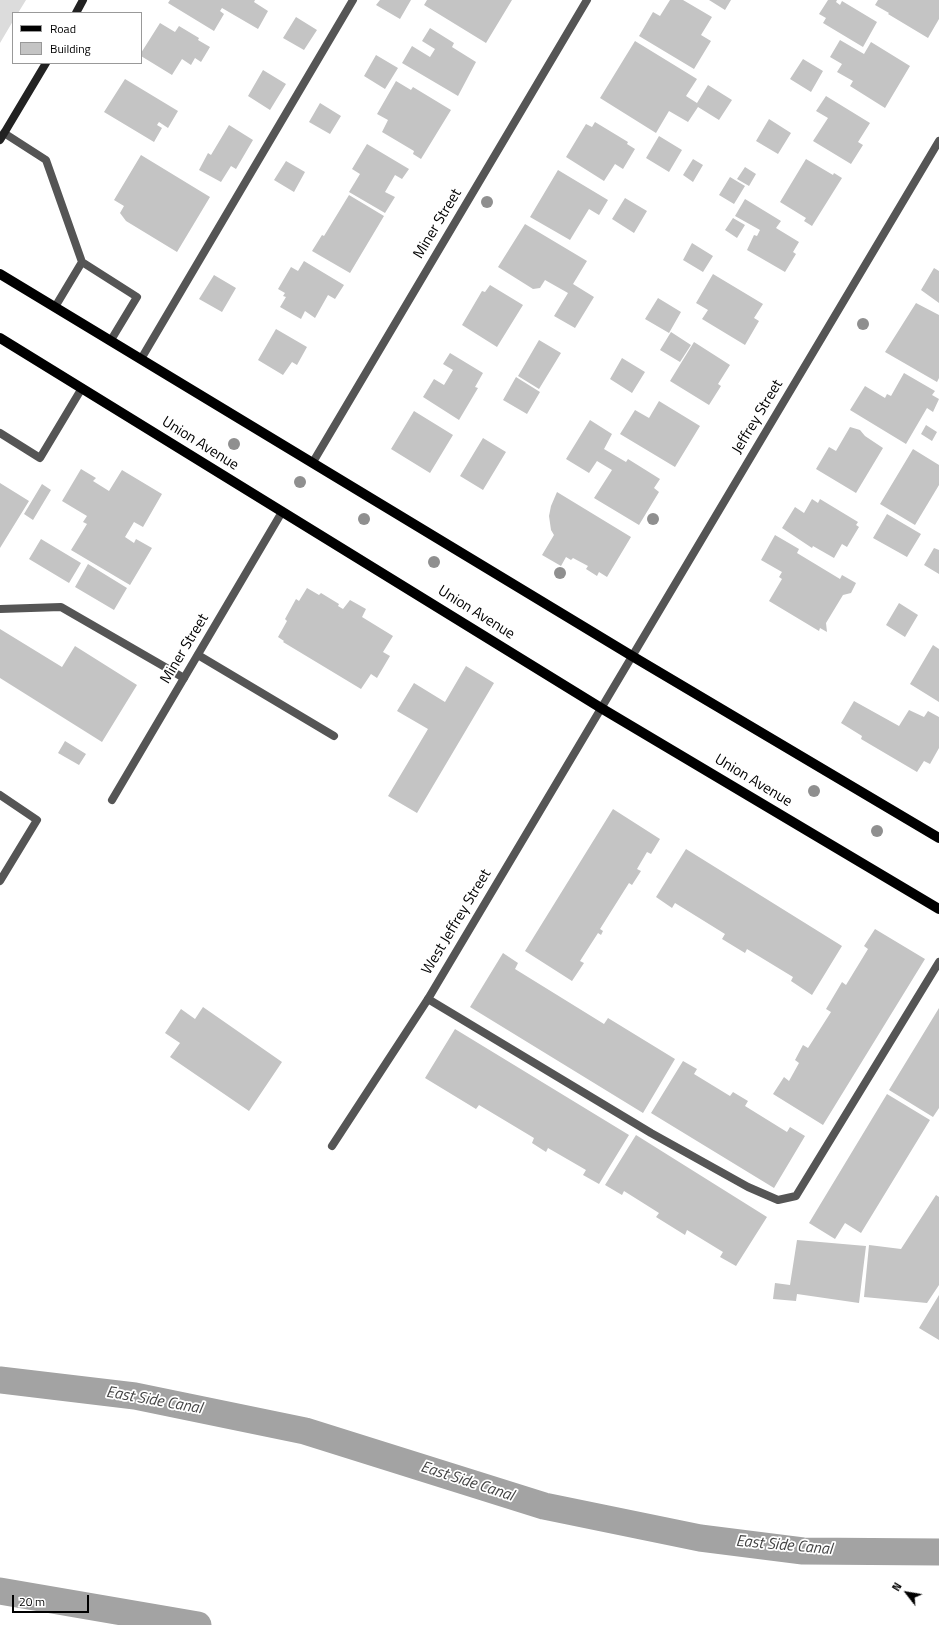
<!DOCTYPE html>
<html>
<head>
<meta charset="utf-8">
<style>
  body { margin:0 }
  #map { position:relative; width:939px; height:1625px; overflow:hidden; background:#fff; font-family:"Titillium Web",sans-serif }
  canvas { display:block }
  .legend { position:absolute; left:12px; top:12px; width:130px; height:52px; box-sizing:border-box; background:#fff; border:1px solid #999; margin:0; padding:5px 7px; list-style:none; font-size:12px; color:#000 }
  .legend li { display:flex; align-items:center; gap:8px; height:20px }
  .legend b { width:20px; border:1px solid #999 }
  .north { position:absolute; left:887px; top:1573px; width:40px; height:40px; -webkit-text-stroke:3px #fff; paint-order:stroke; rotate:301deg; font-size:11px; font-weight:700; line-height:16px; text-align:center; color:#000 }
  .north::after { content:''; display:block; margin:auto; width:14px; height:18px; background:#000; clip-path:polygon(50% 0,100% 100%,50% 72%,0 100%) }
  .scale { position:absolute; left:12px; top:1595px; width:77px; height:18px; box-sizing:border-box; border:2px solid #000; border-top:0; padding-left:5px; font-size:12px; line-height:14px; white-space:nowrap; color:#000; -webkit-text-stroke:3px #fff; paint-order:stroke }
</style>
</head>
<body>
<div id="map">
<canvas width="939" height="1625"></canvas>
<ul class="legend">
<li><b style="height:5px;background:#000"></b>Road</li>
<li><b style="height:11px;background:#c4c4c4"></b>Building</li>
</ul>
<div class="north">N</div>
<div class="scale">20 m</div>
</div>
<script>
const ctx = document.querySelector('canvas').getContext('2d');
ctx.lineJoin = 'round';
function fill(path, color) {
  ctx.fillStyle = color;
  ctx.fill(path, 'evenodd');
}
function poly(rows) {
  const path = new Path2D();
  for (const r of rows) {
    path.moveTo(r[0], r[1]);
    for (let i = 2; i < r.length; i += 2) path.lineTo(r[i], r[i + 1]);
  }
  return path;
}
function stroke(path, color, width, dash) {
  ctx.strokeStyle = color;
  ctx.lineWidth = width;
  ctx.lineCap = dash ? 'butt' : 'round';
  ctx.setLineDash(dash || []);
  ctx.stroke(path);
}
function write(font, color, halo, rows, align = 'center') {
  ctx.font = font + ' "Titillium Web",sans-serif';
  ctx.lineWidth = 3.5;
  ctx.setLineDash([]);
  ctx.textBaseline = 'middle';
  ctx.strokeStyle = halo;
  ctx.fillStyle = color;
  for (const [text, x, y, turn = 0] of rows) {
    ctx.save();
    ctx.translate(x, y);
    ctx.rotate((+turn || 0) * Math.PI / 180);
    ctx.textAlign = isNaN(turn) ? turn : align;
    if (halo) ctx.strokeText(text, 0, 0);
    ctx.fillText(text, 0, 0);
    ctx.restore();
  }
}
fill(poly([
  [0,0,26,0,18,13,13,13,13,21,0,43]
]), '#dcdcdc');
stroke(poly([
  [0,1380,135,1396,305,1431,544,1506,700,1538,803,1551,939,1552],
  [0,1591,198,1625]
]), '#a3a3a3', 27);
fill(poly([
  [170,0,255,0,254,2,268,11,258,29,222,8,220,11,224,14,214,31,168,3],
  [380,0,411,0,400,19,376,5],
  [427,0,512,0,486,43,424,5],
  [670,0,683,0,712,17,701,35,711,41,694,69,639,36,653,12,660,16],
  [709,0,731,0,725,10],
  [828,0,837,0,836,2,840,5,842,1,877,22,863,47,823,23,826,18,819,14],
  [878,0,939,0,939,19,928,38,888,14,889,13,875,5],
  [296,17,317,30,304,50,283,38],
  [160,23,175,32,179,26,199,38,198,40,210,47,201,62,195,58,191,65,182,59,172,75,141,56,141,53],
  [430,28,454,43,452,47,476,62,458,96,402,63,412,46,430,57,435,49,422,41],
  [840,40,864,54,871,42,910,66,885,108,850,86,853,81,837,72,842,64,830,57],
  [635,41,697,79,686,96,697,103,708,85,732,100,719,120,698,107,688,122,669,111,656,133,600,98],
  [376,55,398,68,385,89,364,76],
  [803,59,823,71,811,92,790,79],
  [263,70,286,84,270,110,248,96],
  [125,79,178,111,168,128,159,122,157,125,162,128,154,142,104,112],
  [396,81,411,90,413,87,451,110,421,159,413,154,414,151,382,132,388,120,377,114],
  [826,96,870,123,858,142,863,145,851,164,813,141,828,118,816,111],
  [320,103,341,116,330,134,309,122],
  [769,119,791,133,778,154,756,141],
  [595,122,628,142,627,144,635,149,623,169,615,164,604,181,566,157,586,124,592,127],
  [229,125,253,140,236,169,231,166,221,182,199,170,208,153,211,155],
  [659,136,682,150,669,172,646,158],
  [367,144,409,169,402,179,395,175,385,192,395,197,385,213,349,192,360,174,352,169],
  [141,155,210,197,177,252,126,221,120,213,124,206,114,200],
  [693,159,703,165,693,182,683,175],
  [806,159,833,175,834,173,842,178,812,226,804,221,806,218,780,202],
  [286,161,305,172,294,192,274,180],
  [745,167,756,174,749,186,737,179],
  [558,170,608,200,599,215,589,209,570,240,530,217],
  [730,177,745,186,734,204,719,195],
  [349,195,384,216,350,273,312,251,322,235,324,236],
  [625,198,647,211,634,233,612,219],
  [745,199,781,221,776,228,799,242,793,252,796,254,785,272,747,250,754,235,757,236,760,230,735,216],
  [733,218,745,225,737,238,725,230],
  [525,224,587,261,573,284,594,297,575,328,554,316,568,293,545,280,540,288,533,289,498,267],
  [692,243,713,256,703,272,683,260],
  [304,261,344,285,335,299,328,295,315,318,305,311,301,319,280,307,286,297,283,296,285,293,278,289,291,267,298,271],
  [934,268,939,271,939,303,921,290],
  [713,274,763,304,754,318,759,321,745,345,702,319,708,310,696,303],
  [214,275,236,288,222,312,199,299],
  [490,285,523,305,497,347,462,325,482,291,485,292],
  [658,298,681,312,669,333,645,319],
  [916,303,939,315,939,378,937,382,885,352],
  [276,329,307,347,297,365,292,362,283,375,258,360],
  [671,332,691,345,680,362,660,350],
  [539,340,561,353,539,389,518,376],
  [694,342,730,365,718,384,721,386,709,405,670,381],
  [450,353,483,373,475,387,478,388,459,420,423,397,434,379,444,385,453,370,443,364],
  [622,358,645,372,632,393,610,379],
  [904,373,935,391,932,395,939,399,933,412,927,408,906,444,850,410,865,386,885,398,887,394,891,396],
  [516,377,540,392,527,414,503,400],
  [659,401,700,426,675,467,620,434,635,410,649,418],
  [414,411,453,435,430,473,391,449],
  [590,420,612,434,604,449,626,462,628,459,660,479,654,488,659,492,639,525,594,498,612,470,597,461,589,473,566,459],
  [926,425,937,432,932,441,921,434],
  [850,427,860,430,865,436,883,448,856,493,816,469,829,447,836,451],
  [483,438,506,452,483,490,460,476],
  [913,449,939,465,939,485,915,525,880,504],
  [81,469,96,478,93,481,109,491,122,470,162,494,143,527,134,522,125,537,134,543,136,539,152,548,130,585,71,550,87,524,83,522,87,516,62,501],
  [0,483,29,501,0,548],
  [42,484,51,490,33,520,24,514],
  [557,492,631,537,607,577,599,572,597,576,586,569,588,566,573,558,571,560,566,557,561,566,542,555,554,535,551,530,549,516,551,506],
  [812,499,818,503,820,499,858,522,856,525,859,527,847,547,842,544,834,558,813,546,812,548,782,528,795,507,804,513],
  [887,514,921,534,907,557,873,538],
  [775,535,799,549,797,553,840,579,842,575,856,583,851,593,843,595,826,623,827,632,820,628,819,631,769,601,782,579,779,577,782,572,761,560],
  [41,539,81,563,69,583,29,559],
  [934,548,939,550,939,574,924,565],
  [88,564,127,588,114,610,75,587],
  [307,588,319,595,321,593,339,604,338,606,343,609,350,600,366,609,362,617,393,636,383,652,390,656,377,678,371,674,361,689,283,642,284,641,278,637,287,621,285,619,296,599,299,601],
  [899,603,918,615,905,637,886,625],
  [0,629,62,667,75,646,137,685,102,742,0,678],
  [933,645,939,649,939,702,910,684],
  [466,666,494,683,417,813,388,796,428,729,397,711,414,683,445,702],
  [854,701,899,726,909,710,924,717,928,711,939,717,939,748,930,764,924,761,917,772,861,739,862,736,841,723],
  [65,741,86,754,79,765,58,753],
  [613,809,660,839,651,854,647,852,637,869,641,871,632,885,629,883,600,929,603,931,601,935,598,933,580,961,584,963,572,981,525,951],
  [686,849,842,946,812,995,791,981,793,977,747,949,745,953,722,939,725,934,675,903,672,908,656,897],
  [875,929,925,959,823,1125,773,1094,784,1077,789,1081,799,1063,795,1060,803,1045,808,1048,831,1012,826,1009,842,982,846,985,868,949,864,946],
  [503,953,518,963,515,969,604,1024,608,1018,675,1059,643,1113,470,1007],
  [203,1007,282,1062,249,1111,170,1057,180,1043,165,1033,181,1009,195,1019],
  [939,1008,939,1108,933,1117,889,1090],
  [455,1029,629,1135,599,1184,583,1175,586,1170,548,1148,546,1152,532,1143,534,1138,479,1105,476,1109,425,1078],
  [683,1061,697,1069,694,1074,730,1096,733,1092,748,1101,745,1106,787,1132,790,1127,805,1136,774,1188,651,1113],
  [887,1094,930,1120,861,1233,845,1223,835,1239,809,1223],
  [636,1135,767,1217,736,1266,720,1257,723,1252,687,1230,685,1235,656,1217,659,1213,624,1191,622,1195,605,1185],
  [936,1195,939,1197,939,1285,927,1303,864,1297,869,1245,901,1249],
  [797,1240,866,1246,859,1303,797,1294,796,1301,773,1299,775,1283,790,1285],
  [939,1295,939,1340,919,1328]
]), '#c4c4c4');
stroke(poly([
  [4,133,46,160,82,262],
  [55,307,82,262,137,297,111,340],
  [141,359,353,0],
  [0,433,40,458,82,388],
  [0,609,61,607,184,678],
  [198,655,334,736],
  [0,795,37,820,0,881],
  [428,999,651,1133,748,1187,778,1200,796,1196,939,962]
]), '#555', 8);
stroke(poly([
  [313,462,587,0],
  [112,800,282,512],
  [332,1146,428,999,939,141]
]), '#555', 8);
stroke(poly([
  [76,13,83,0],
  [0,140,46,63]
]), '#222', 8);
stroke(poly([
  [0,274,632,656,939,838],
  [0,338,601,708,939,909]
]), '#000', 10);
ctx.fillStyle = '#8f8f8f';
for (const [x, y] of [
  [487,202],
  [863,324],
  [234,444],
  [300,482],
  [364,519],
  [653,519],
  [434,562],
  [560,573],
  [814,791],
  [877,831]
]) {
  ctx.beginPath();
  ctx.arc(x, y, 6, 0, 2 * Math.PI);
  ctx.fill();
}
write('15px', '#000', '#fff', [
  ["Miner Street",438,224,-59],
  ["Jeffrey Street",758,417,-59],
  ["Union Avenue",200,444,32],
  ["Union Avenue",476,613,32],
  ["Miner Street",185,649,-59],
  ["Union Avenue",753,781,31],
  ["West Jeffrey Street",457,922,-59]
]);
write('italic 16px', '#444', '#fff', [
  ["East Side Canal",154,1401,10],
  ["East Side Canal",467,1482,18],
  ["East Side Canal",784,1546,5]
]);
</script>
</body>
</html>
